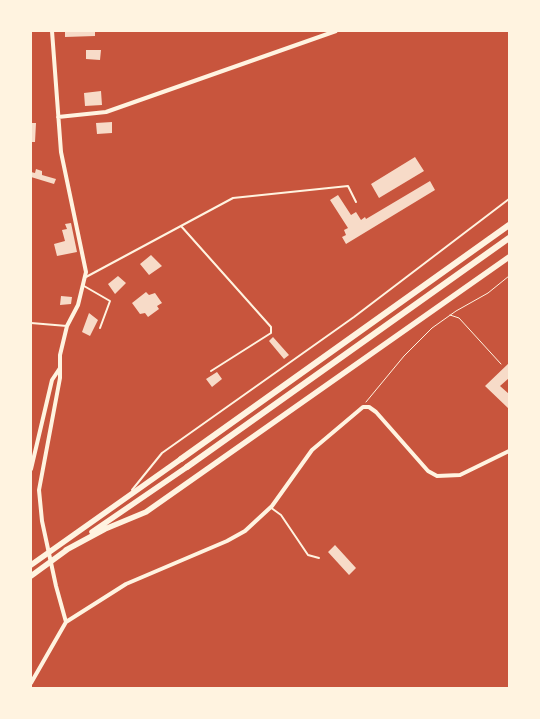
<!DOCTYPE html>
<html>
<head>
<meta charset="utf-8">
<style>
  body { margin:0 }
  #map { position:relative; width:540px; height:719px; overflow:hidden; background:#c8553d; font-family:"PT Sans Narrow",sans-serif }
  canvas { display:block }
  .frame { position:absolute; inset:0; border:32px solid #fff3e0; pointer-events:none }
</style>
</head>
<body>
<div id="map">
<canvas width="540" height="719"></canvas>
<div class="frame"></div>
</div>
<script>
const ctx = document.querySelector('canvas').getContext('2d');
ctx.lineJoin = 'round';
function fill(path, color) {
  ctx.fillStyle = color;
  ctx.fill(path, 'evenodd');
}
function poly(rows) {
  const path = new Path2D();
  for (const r of rows) {
    path.moveTo(r[0], r[1]);
    for (let i = 2; i < r.length; i += 2) path.lineTo(r[i], r[i + 1]);
  }
  return path;
}
function stroke(path, color, width, dash) {
  ctx.strokeStyle = color;
  ctx.lineWidth = width;
  ctx.lineCap = dash ? 'butt' : 'round';
  ctx.setLineDash(dash || []);
  ctx.stroke(path);
}
fill(poly([
  [65,31,95,31,95,36,65,37],
  [86,50,101,50,100,60,86,59],
  [101,91,102,105,85,106,84,93],
  [112,122,112,133,97,134,96,123],
  [31,123,36,123,35,142,31,142],
  [415,157,424,171,379,198,371,184],
  [36,169,42,171,42,175,56,179,54,184,31,177,31,172,35,173],
  [430,181,435,190,346,244,342,237,346,235,344,230,348,228,330,200,338,195,351,215,356,212,361,220,365,217,366,219],
  [71,223,77,252,57,256,54,244,65,241,62,230,67,229,65,224],
  [151,255,162,266,149,275,140,264],
  [118,276,126,283,115,294,108,284],
  [146,292,149,295,155,293,162,303,157,306,159,309,148,317,145,313,140,314,132,303],
  [61,296,72,297,71,304,60,305],
  [89,313,98,320,90,336,82,332],
  [273,337,289,355,284,359,269,341],
  [509,363,509,378,500,386,509,394,509,409,485,386],
  [217,372,222,379,212,387,206,379],
  [335,545,356,568,349,575,328,552]
]), '#f7dbc8');
stroke(poly([
  [450,315,459,318,501,364],
  [366,402,404,356,432,328,456,311,488,293,509,276]
]), '#fff3e0', 1);
stroke(poly([
  [181,226,271,327,271,333,211,371],
  [86,277,233,198,348,186,356,202],
  [84,286,110,301,100,328],
  [31,323,67,326],
  [132,490,162,453,354,317,509,199],
  [270,507,281,515,308,555,319,558]
]), '#fff3e0', 2);
stroke(poly([
  [52,31,61,152,86,272,78,305,67,326,60,355,60,378,39,490,42,521,56,586,66,622],
  [58,117,106,112,336,31],
  [31,469,52,380,60,368],
  [66,622,126,584,227,541,245,531,272,506,312,450,363,407,369,407,376,412,428,471,437,476,460,475,509,451],
  [31,683,66,622]
]), '#fff3e0', 4);
stroke(poly([
  [92,532,187,467],
  [66,550,105,529,146,512,509,257],
  [31,565,181,459],
  [31,576,68,549]
]), '#fff3e0', 5.5);
stroke(poly([
  [181,459,509,225],
  [187,467,509,238]
]), '#fff3e0', 6);
</script>
</body>
</html>
